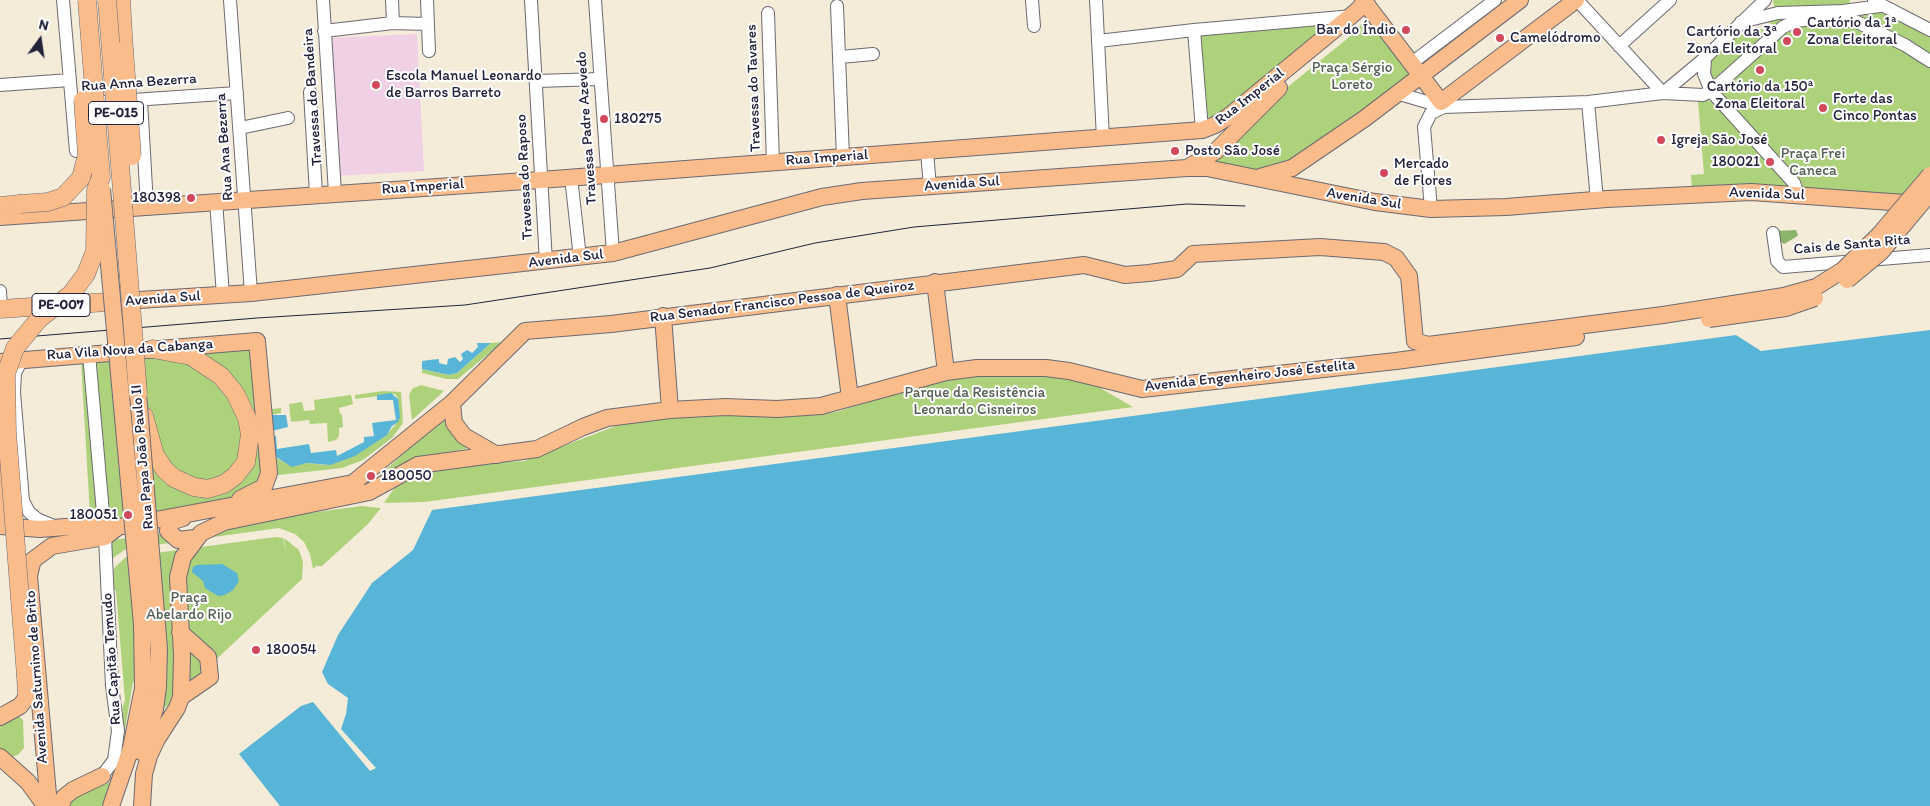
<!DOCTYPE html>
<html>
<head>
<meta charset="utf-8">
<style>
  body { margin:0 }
  #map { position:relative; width:1930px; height:806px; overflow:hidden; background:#f4ecd8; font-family:Itim,sans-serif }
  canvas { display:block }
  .north { position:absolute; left:15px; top:15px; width:50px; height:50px; -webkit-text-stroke:4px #fff; paint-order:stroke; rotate:14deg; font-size:14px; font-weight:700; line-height:20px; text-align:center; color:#22223b }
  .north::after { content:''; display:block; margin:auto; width:18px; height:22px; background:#22223b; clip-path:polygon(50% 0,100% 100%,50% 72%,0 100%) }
</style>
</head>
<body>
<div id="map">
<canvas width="1930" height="806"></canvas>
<div class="north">N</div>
</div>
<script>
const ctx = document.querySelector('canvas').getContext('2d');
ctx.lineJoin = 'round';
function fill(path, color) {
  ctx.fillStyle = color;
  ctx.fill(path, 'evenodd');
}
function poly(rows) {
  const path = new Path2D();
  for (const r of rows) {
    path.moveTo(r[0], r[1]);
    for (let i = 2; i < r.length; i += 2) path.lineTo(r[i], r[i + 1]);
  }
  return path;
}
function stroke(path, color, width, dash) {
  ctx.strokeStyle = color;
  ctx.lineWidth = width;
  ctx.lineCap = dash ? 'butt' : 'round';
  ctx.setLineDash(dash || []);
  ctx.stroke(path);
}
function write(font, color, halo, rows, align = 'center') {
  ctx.font = font + ' Itim,sans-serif';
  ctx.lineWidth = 4;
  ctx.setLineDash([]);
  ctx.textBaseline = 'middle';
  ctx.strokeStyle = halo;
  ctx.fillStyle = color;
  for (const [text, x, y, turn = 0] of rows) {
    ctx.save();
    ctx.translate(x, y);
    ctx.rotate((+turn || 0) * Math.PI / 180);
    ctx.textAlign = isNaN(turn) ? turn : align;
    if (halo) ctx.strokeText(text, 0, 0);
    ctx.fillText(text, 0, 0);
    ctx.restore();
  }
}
fill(poly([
  [417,34,424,171,338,176,329,38]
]), '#f0d0e5');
fill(poly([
  [1773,0,1850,0,1850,1,1849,5,1778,8,1774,7],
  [1878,9,1930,33,1930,202,1803,191,1717,94,1773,38,1773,25,1760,18],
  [1335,20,1227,112,1212,118,1206,116,1200,37,1202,34],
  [1362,23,1372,25,1409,75,1317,145,1284,163,1256,171,1211,160,1273,99,1348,38],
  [1756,28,1765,30,1767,34,1717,82,1710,80,1709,60,1735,37],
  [1707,100,1715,103,1795,188,1692,189,1691,175,1704,174,1698,101],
  [503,342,458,379,447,379,422,373,422,369,449,375,457,373,491,343],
  [250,349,264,510,91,533,81,361],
  [976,374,1083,378,1133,407,424,502,384,503,400,480,437,467,524,461,621,424,713,414,790,415,837,412,915,386],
  [421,385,444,391,412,420,409,395,412,389],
  [383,391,401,392,403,423,392,438,363,460,342,468,269,476,263,410,281,408,281,413,266,416,276,458,291,466,307,463,326,465,389,432,396,424,398,399,395,394,355,399,355,395],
  [351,395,353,404,339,408,340,414,342,414,343,427,339,428,339,436,336,440,328,442,327,423,310,424,309,420,291,422,289,404,302,402,304,411,315,410,314,400],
  [447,413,475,447,412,459,376,479],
  [361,506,381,508,368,524,322,566,316,566,313,569,310,554,304,542,295,534,279,528,126,549,110,560,101,547,91,543],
  [275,537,283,538,286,550,284,538,299,550,303,562,302,579,158,714,159,685,133,682,121,753,120,715,125,700,116,591,114,589,113,571,115,567,126,557],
  [17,714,23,720,24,748,18,755,11,757,0,751,0,721],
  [111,782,106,806,57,806,86,792]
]), '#aed27b');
fill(poly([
  [1796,230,1798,235,1796,237,1784,244,1780,241,1776,231]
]), '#8ab46b');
fill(poly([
  [1930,330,1930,806,280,806,239,754,301,706,313,702,370,771,376,768,341,729,346,714,348,698,328,684,322,672,338,635,372,583,413,550,432,510,1736,335,1761,351],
  [477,343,491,343,457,373,449,375,422,369,422,361,429,360,439,359,439,363,447,365,448,359,455,357,460,362,463,359,461,354,467,350,472,353,478,347],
  [391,393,398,399,400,417,398,422,392,426,387,435,355,456,330,465,307,463,292,467,274,456,266,415,286,415,288,427,272,431,273,436,276,436,277,449,309,444,311,453,336,450,337,456,364,442,364,437,374,436,372,423,396,420,393,400,377,400,377,395],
  [222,564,237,573,239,581,233,590,225,595,218,596,205,588,203,581,192,572,193,567,197,565]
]), '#59b5d7');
const minor = poly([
  [63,0,76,151],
  [230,0,251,293],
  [323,0,335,193],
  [392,0,393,23],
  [427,0,429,51],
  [531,0,546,262],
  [595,0,613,253],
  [1032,0,1034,26],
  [1096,0,1103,138],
  [1577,0,1663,93],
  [1874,1,1930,30],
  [837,6,843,157],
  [768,13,773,162],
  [1741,22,1778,13,1843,11,1880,6],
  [1194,30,1202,130],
  [324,31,393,23,427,24],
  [1098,41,1194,30,1353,16],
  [1619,46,1670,0],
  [840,57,873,54],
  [1705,58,1704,74,1711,91,1794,183,1796,188,1794,194],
  [1413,62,1495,0],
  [537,81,600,79],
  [0,85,70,80],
  [310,92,316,194],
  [1396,93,1444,107,1588,102,1663,93,1703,95,1711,91,1783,27,1796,21,1813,19,1855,21,1905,45,1930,61],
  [1663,93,1705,58,1765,0],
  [141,100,147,206],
  [1588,102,1597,200],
  [73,104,237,93],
  [240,128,288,118],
  [927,151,930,187],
  [571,177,580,258],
  [216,201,223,295],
  [1431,209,1424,127,1431,113,1444,107],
  [1773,233,1777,261,1783,267,1930,255],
  [0,291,1,309],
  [89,354,104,524],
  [22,359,15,373,14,392,23,501,29,512,37,519,56,527],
  [102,776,114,760,118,731,112,686,105,537]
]);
const major = poly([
  [1363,0,1441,102,1576,0],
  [1187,168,1216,151,1279,88],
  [1260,177,1292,168,1364,119,1520,0],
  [0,217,540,180,1202,130,1215,125,1228,117,1352,15,1360,8,1368,6],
  [935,282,946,372],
  [837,295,850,398],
  [123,301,251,293,613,253,822,197,862,191,1187,168,1207,168,1375,202,1431,209,1506,207,1607,199,1751,192,1919,204],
  [663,316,670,410],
  [0,362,257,341,269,473,264,487,240,499],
  [452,403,454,423,464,436,497,455],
  [2,468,5,525],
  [183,518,170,522,168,531,178,540,195,538],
  [0,526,40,529,104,524,118,527,353,483,452,403,525,331,611,324,1084,265,1125,275,1149,273,1177,269,1193,254,1320,247,1384,252,1396,258,1409,276,1415,341,1428,345,1663,315],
  [180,632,208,657,210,677,181,697],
  [0,717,20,706,27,697],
  [141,752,155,709,158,687],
  [0,757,28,782,41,800],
  [49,806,29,576,31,567,33,560,52,546,105,537,118,527],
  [61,806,64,797,73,790,102,776],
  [111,806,131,748,143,688],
  [142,806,144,774,149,756,157,739,177,708,181,697,182,655,178,577,183,557,201,533,224,522,369,492,418,465,537,449,583,427,607,418,670,410,725,407,777,409,821,406,946,372,977,368,1046,368,1069,371,1142,389,1396,361,1576,337]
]);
const highway = poly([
  [121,0,124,50],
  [0,206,20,204],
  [0,309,123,301],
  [144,416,155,455,165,470,174,478,194,487,208,489,224,484,235,476,246,462,250,434,247,418,235,393,221,376,191,356,153,349],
  [26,676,27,697]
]);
stroke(minor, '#6c6972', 14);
stroke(major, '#6c6972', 18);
stroke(highway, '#6c6972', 19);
stroke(minor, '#fff', 12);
stroke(major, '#fabc8b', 16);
stroke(highway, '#fabc8b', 18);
stroke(poly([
  [0,339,257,318,465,305,710,268,815,243,914,227,1187,204,1245,206]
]), '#22223b', 1);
const majorBridge = poly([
  [102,189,142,624,143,688],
  [1847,280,1881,252,1930,193],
  [1663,315,1784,296,1816,287,1843,270,1879,235,1930,175],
  [1709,319,1786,308,1815,298],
  [138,394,159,649,158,687]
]);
const highwayBridge = poly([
  [107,0,138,394],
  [124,50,132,156],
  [20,204,48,202,63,197,81,178,87,155,83,100],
  [26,676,7,432,6,374,15,348,39,319,71,294,86,274,95,251,96,190,101,177,87,0]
]);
stroke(majorBridge, '#6c6972', 18, []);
stroke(highwayBridge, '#6c6972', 19, []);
stroke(majorBridge, '#fabc8b', 16);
stroke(highwayBridge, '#fabc8b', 18);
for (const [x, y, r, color] of [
  [1406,30,5,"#d1495b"],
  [1797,32,5,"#d1495b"],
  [1500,38,5,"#d1495b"],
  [1787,41,5,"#d1495b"],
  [1760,70,5,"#d1495b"],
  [376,85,5,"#d1495b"],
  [1823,108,5,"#d1495b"],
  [604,119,5,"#d1495b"],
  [1661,140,5,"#d1495b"],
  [1175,151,5,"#d1495b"],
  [1770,162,5,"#d1495b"],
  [1384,173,5,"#d1495b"],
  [191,198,5,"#d1495b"],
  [371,476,5,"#d1495b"],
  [128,515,5,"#d1495b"],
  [256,650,5,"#d1495b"]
]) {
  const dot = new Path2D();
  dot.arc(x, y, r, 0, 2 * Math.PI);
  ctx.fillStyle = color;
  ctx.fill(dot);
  stroke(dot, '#fff', 2);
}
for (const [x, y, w] of [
  [116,113,55],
  [61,305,58]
]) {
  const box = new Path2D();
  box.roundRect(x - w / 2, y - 11.5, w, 23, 4);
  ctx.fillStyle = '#fff';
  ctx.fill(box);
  stroke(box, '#22223b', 1);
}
write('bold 14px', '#22223b', null, [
  ["PE-015",116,113],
  ["PE-007",61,305]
]);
write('15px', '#22223b', '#fff', [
  ["Cartório da 1ª",1807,23],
  ["Zona Eleitoral",1807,40],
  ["Bar do Índio",1396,30,"right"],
  ["Cartório da 3ª",1777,32,"right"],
  ["Zona Eleitoral",1777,49,"right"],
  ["Camelódromo",1510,38],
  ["Escola Manuel Leonardo",386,76],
  ["de Barros Barreto",386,93],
  ["Cartório da 150ª",1760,87,"center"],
  ["Zona Eleitoral",1760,104,"center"],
  ["Forte das",1833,99],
  ["Cinco Pontas",1833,116],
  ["180275",614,119],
  ["Igreja São José",1671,140],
  ["Posto São José",1185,151],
  ["180021",1760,162,"right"],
  ["Mercado",1394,164],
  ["de Flores",1394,181],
  ["180398",181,198,"right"],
  ["180050",381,476],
  ["180051",118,515,"right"],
  ["180054",266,650]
], 'left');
write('15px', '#536051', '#fff', [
  ["Praça Sérgio",1352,68],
  ["Loreto",1352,85],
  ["Praça Frei",1813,154],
  ["Caneca",1813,171],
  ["Parque da Resistência",975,393],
  ["Leonardo Cisneiros",975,410],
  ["Praça",189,598],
  ["Abelardo Rijo",189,615]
]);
write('15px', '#22223b', '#fff', [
  ["Rua Anna Bezerra",139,83,-4],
  ["Travessa do Tavares",754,88,-92],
  ["Travessa do Bandeira",313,97,-94],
  ["Rua Imperial",1250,97,-38],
  ["Travessa Padre Azevedo",587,128,-94],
  ["Rua Ana Bezerra",225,147,-94],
  ["Rua Imperial",827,158,-4],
  ["Travessa do Raposo",525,177,-93],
  ["Avenida Sul",962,184,-4],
  ["Rua Imperial",423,187,-4],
  ["Avenida Sul",1767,194,2],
  ["Avenida Sul",1364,199,9],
  ["Cais de Santa Rita",1852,245,-5],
  ["Avenida Sul",566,259,-7],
  ["Avenida Sul",163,299,-4],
  ["Rua Senador Francisco Pessoa de Queiroz",782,302,-7],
  ["Rua Vila Nova da Cabanga",130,350,-4],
  ["Avenida Engenheiro José Estelita",1250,376,-6],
  ["Rua Papa João Paulo II",143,457,-95],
  ["Rua Capitão Temudo",112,659,-94],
  ["Avenida Saturnino de Brito",37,677,-94]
]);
</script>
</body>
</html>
